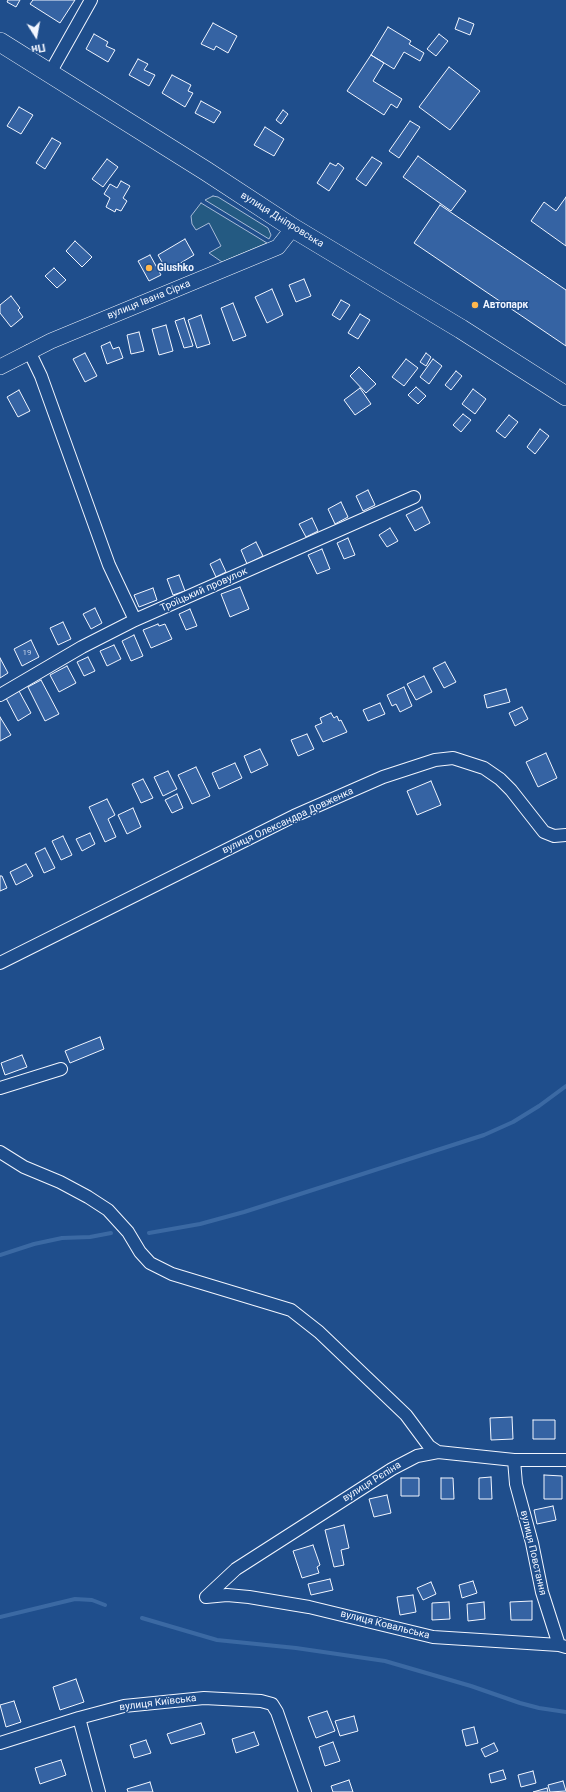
<!DOCTYPE html>
<html>
<head>
<meta charset="utf-8">
<style>
  body { margin:0 }
  #map { position:relative; width:566px; height:1792px; overflow:hidden; background:#1f4e8c; font-family:Roboto,sans-serif }
  canvas { display:block }
  .north { position:absolute; left:16px; top:16px; width:40px; height:40px; -webkit-text-stroke:3px #1f4e8c; paint-order:stroke; rotate:169deg; font-size:11px; font-weight:700; line-height:16px; text-align:center; color:#f2f6ff }
  .north::after { content:''; display:block; margin:auto; width:14px; height:18px; background:#f2f6ff; clip-path:polygon(50% 0,100% 100%,50% 72%,0 100%) }
</style>
</head>
<body>
<div id="map">
<canvas width="566" height="1792"></canvas>
<div class="north">Пн</div>
</div>
<script>
const ctx = document.querySelector('canvas').getContext('2d');
ctx.lineJoin = 'round';
function fill(path, color) {
  ctx.fillStyle = color;
  ctx.fill(path, 'evenodd');
}
function poly(rows) {
  const path = new Path2D();
  for (const r of rows) {
    path.moveTo(r[0], r[1]);
    for (let i = 2; i < r.length; i += 2) path.lineTo(r[i], r[i + 1]);
  }
  return path;
}
function stroke(path, color, width, dash) {
  ctx.strokeStyle = color;
  ctx.lineWidth = width;
  ctx.lineCap = dash ? 'butt' : 'round';
  ctx.setLineDash(dash || []);
  ctx.stroke(path);
}
function write(font, color, halo, rows, align = 'center') {
  ctx.font = font + ' Roboto,sans-serif';
  ctx.lineWidth = 3;
  ctx.setLineDash([]);
  ctx.textBaseline = 'middle';
  ctx.strokeStyle = halo;
  ctx.fillStyle = color;
  for (const [text, x, y, turn = 0] of rows) {
    ctx.save();
    ctx.translate(x, y);
    ctx.rotate((+turn || 0) * Math.PI / 180);
    ctx.textAlign = isNaN(turn) ? turn : align;
    if (halo) ctx.strokeText(text, 0, 0);
    ctx.fillText(text, 0, 0);
    ctx.restore();
  }
}
const green = poly([
  [213,196,218,197,268,228,271,235,269,239,205,200,213,196],
  [201,203,267,243,222,262,209,253,221,246,209,223,196,230,192,224,191,216,201,203]
]);
fill(green, '#245a82');
stroke(green, '#a8bbd7', 1);
stroke(poly([
  [149,1233,200,1224,244,1212,484,1135,513,1122,539,1106,566,1086],
  [0,1255,34,1244,62,1238,90,1237,111,1233],
  [0,1617,75,1599,92,1600,105,1605],
  [142,1618,217,1640,296,1648,385,1661,471,1686,520,1703,539,1708,566,1712]
]), '#3b69a3', 4);
const building = poly([
  [8,0,20,0,16,7,7,2,8,0],
  [33,0,75,0,60,23,30,4,33,0],
  [459,18,474,24,470,35,455,29,459,18],
  [213,23,237,36,228,53,216,46,214,50,201,44,213,23],
  [388,27,411,41,409,44,424,53,420,61,404,52,394,69,371,55,388,27],
  [94,34,108,42,106,46,115,50,108,62,86,49,94,34],
  [439,34,448,41,436,56,427,49,439,34],
  [371,55,384,63,373,81,402,99,397,108,391,104,384,115,347,91,371,55],
  [138,59,148,64,144,70,155,75,149,86,129,75,138,59],
  [449,67,480,91,450,130,419,107,449,67],
  [172,75,191,85,188,91,193,93,185,107,162,93,172,75],
  [201,101,221,112,214,123,195,113,201,101],
  [19,107,33,115,21,134,7,126,19,107],
  [283,110,288,114,281,124,276,120,283,110],
  [410,121,420,127,399,158,389,151,410,121],
  [265,127,284,139,274,156,254,145,265,127],
  [52,138,61,143,45,169,36,163,52,138],
  [418,156,466,191,451,211,403,177,418,156],
  [372,157,382,163,366,186,356,179,372,157],
  [107,159,118,167,103,187,92,179,107,159],
  [330,163,336,166,338,163,344,168,329,191,317,183,330,163],
  [121,181,130,186,123,198,127,201,121,211,116,209,115,212,106,207,110,198,104,194,110,184,117,188,121,181],
  [566,197,566,246,531,221,544,202,556,211,566,197],
  [440,205,566,290,566,346,414,243,440,205],
  [185,239,194,255,167,271,158,255,185,239],
  [75,241,92,257,82,267,66,251,75,241],
  [150,255,161,275,149,281,138,261,150,255],
  [54,268,66,280,57,288,45,276,54,268],
  [304,279,311,296,296,302,289,285,304,279],
  [272,289,283,315,267,323,255,297,272,289],
  [11,296,20,308,18,310,23,317,11,327,0,313,0,305,11,296],
  [341,300,350,305,340,320,332,315,341,300],
  [233,303,246,336,233,341,221,308,233,303],
  [360,314,370,320,358,339,348,333,360,314],
  [201,315,210,344,197,348,188,320,201,315],
  [184,318,193,346,184,348,175,321,184,318],
  [166,325,173,351,159,355,152,329,166,325],
  [139,332,144,351,131,354,127,335,139,332],
  [110,342,113,349,119,347,123,358,107,364,101,346,110,342],
  [85,353,97,376,85,382,73,359,85,353],
  [426,353,431,357,426,366,420,362,426,353],
  [406,359,418,368,404,386,392,377,406,359],
  [433,359,442,366,429,384,420,377,433,359],
  [359,367,376,384,366,393,350,376,359,367],
  [456,371,462,376,451,390,445,385,456,371],
  [416,387,426,396,418,404,408,395,416,387],
  [360,388,371,404,355,415,344,400,360,388],
  [473,389,486,399,475,414,462,404,473,389],
  [19,390,30,411,18,417,7,397,19,390],
  [463,414,471,420,461,432,453,425,463,414],
  [509,415,518,422,505,438,496,431,509,415],
  [540,429,549,436,535,454,527,447,540,429],
  [368,490,375,505,363,511,356,496,368,490],
  [341,502,348,517,335,524,328,509,341,502],
  [422,507,430,523,415,531,406,515,422,507],
  [312,518,318,531,306,537,299,524,312,518],
  [390,528,398,541,387,547,379,535,390,528],
  [348,538,355,555,344,559,337,543,348,538],
  [256,542,263,556,247,564,241,550,256,542],
  [322,549,330,569,317,574,308,555,322,549],
  [220,559,226,572,216,577,210,564,220,559],
  [179,575,185,591,173,595,167,579,179,575],
  [240,587,249,609,230,617,221,594,240,587],
  [153,588,157,600,139,607,134,595,153,588],
  [95,608,102,623,91,629,83,614,95,608],
  [190,609,197,626,186,630,179,614,190,609],
  [63,622,71,639,58,645,50,628,63,622],
  [158,624,159,626,165,624,172,639,151,648,143,630,158,624],
  [134,635,143,656,131,661,122,641,134,635],
  [31,640,39,657,22,666,14,649,31,640],
  [114,645,121,659,107,666,100,651,114,645],
  [88,657,95,671,84,676,77,662,88,657],
  [0,658,8,673,0,678,0,658],
  [445,662,456,682,444,688,433,668,445,662],
  [67,666,76,683,59,692,50,675,67,666],
  [424,676,432,692,416,700,407,684,424,676],
  [41,680,59,714,45,721,28,687,41,680],
  [404,687,412,706,400,712,396,704,392,706,387,695,404,687],
  [506,689,510,702,487,708,484,695,506,689],
  [19,691,31,713,18,721,6,698,19,691],
  [380,703,385,714,368,721,363,710,380,703],
  [522,707,528,719,515,726,509,713,522,707],
  [331,713,334,718,337,716,339,721,341,720,347,732,323,742,315,726,322,723,320,718,331,713],
  [0,717,11,735,0,741,0,717],
  [307,734,314,749,298,756,291,740,307,734],
  [260,749,268,765,251,773,244,756,260,749],
  [546,753,557,778,538,787,526,762,546,753],
  [235,763,242,778,219,789,212,773,235,763],
  [196,767,210,796,192,804,178,775,196,767],
  [168,771,177,789,163,796,154,777,168,771],
  [143,779,153,798,141,803,132,784,143,779],
  [431,781,441,805,417,815,407,791,431,781],
  [177,794,183,808,172,813,165,800,177,794],
  [107,799,115,815,108,819,116,837,105,842,89,807,107,799],
  [133,808,141,827,127,834,118,815,133,808],
  [90,833,95,844,82,851,76,839,90,833],
  [63,836,72,855,61,860,52,841,63,836],
  [45,848,55,868,44,873,35,853,45,848],
  [26,864,33,876,16,885,10,872,26,864],
  [0,876,2,876,7,888,0,891,0,876],
  [100,1037,104,1049,70,1063,65,1051,100,1037],
  [22,1055,27,1067,5,1075,1,1063,22,1055],
  [512,1417,513,1439,491,1440,490,1418,512,1417],
  [533,1420,555,1420,555,1439,533,1439,533,1420],
  [544,1475,562,1476,562,1499,544,1499,544,1475],
  [491,1477,492,1499,479,1499,479,1478,491,1477],
  [401,1478,419,1478,419,1496,401,1496,401,1478],
  [441,1478,453,1478,454,1499,441,1499,441,1478],
  [387,1495,391,1513,374,1517,369,1499,387,1495],
  [553,1506,556,1520,537,1524,534,1510,553,1506],
  [344,1525,349,1548,341,1550,344,1565,334,1567,325,1530,344,1525],
  [313,1545,320,1565,317,1567,319,1573,302,1578,293,1551,313,1545],
  [330,1579,333,1590,311,1595,308,1584,330,1579],
  [473,1581,477,1593,462,1598,459,1585,473,1581],
  [431,1582,436,1594,423,1600,417,1588,431,1582],
  [413,1595,416,1612,400,1615,397,1597,413,1595],
  [532,1601,532,1620,511,1620,510,1602,532,1601],
  [449,1602,450,1619,432,1620,432,1603,449,1602],
  [484,1602,485,1619,468,1621,467,1604,484,1602],
  [76,1679,84,1702,60,1710,53,1687,76,1679],
  [14,1701,21,1722,6,1727,0,1705,14,1701],
  [327,1711,335,1731,316,1738,308,1717,327,1711],
  [354,1716,358,1731,340,1736,335,1721,354,1716],
  [201,1723,205,1734,171,1744,167,1734,201,1723],
  [474,1727,478,1743,466,1746,462,1730,474,1727],
  [254,1732,259,1745,236,1753,232,1739,254,1732],
  [146,1740,151,1753,134,1758,130,1745,146,1740],
  [333,1742,340,1761,325,1766,319,1747,333,1742],
  [494,1743,498,1751,485,1757,481,1749,494,1743],
  [61,1760,66,1775,40,1784,35,1768,61,1760],
  [503,1770,506,1779,491,1783,489,1774,503,1770],
  [533,1771,536,1783,521,1787,518,1775,533,1771],
  [349,1780,353,1792,333,1792,331,1786,349,1780],
  [563,1781,566,1791,550,1792,548,1785,563,1781],
  [150,1782,153,1792,128,1792,127,1789,150,1782],
  [547,1788,548,1792,533,1792,547,1788]
]);
fill(building, '#3563a3');
stroke(building, '#f2f6ff', 1);
const minor = poly([
  [50,73,91,0],
  [29,351,41,376,109,565,135,620],
  [0,695,82,647,135,620,414,497],
  [0,963,294,816,383,777,435,760,453,758,484,768,500,779,511,790,544,832,554,836,566,835],
  [0,1088,61,1069],
  [0,1152,24,1167,60,1182,88,1197,108,1210,128,1232,140,1252,150,1263,172,1274,291,1310,319,1332,406,1415,429,1446,438,1452],
  [514,1460,516,1484,532,1543,542,1592,559,1645],
  [206,1597,236,1569,392,1469,417,1456,438,1452,514,1460,566,1460],
  [206,1597,227,1595,249,1597,309,1607,433,1637,559,1645,566,1647],
  [79,1718,99,1792],
  [0,1743,79,1718,124,1706,204,1698,261,1701,272,1704,277,1712,305,1792]
]);
const tertiary = poly([
  [0,367,51,341,278,247,293,228]
]);
const trunk = poly([
  [0,42,206,171,293,228,461,329,566,396]
]);
stroke(minor, '#f2f6ff', 14);
stroke(tertiary, '#f2f6ff', 16);
stroke(trunk, '#f2f6ff', 20);
stroke(minor, '#1f4e8c', 12);
stroke(tertiary, '#1f4e8c', 15);
stroke(trunk, '#1f4e8c', 19);
for (const [x, y, r, color] of [
  [149,268,4,"#ffb74d"],
  [475,305,4,"#ffb74d"]
]) {
  const dot = new Path2D();
  dot.arc(x, y, r, 0, 2 * Math.PI);
  ctx.fillStyle = color;
  ctx.fill(dot);
  stroke(dot, '#1f4e8c', 1.5);
}
write('8px', '#c3d1e8', null, [
  ["19",27,653]
]);
write('10px', '#f2f6ff', '#1f4e8c', [
  ["вулиця Дніпровська",282,220,32],
  ["вулиця Івана Сірка",149,300,-22],
  ["Троїцький провулок",204,590,-24],
  ["вулиця Олександра Довженка",288,821,-25],
  ["вулиця Рєпіна",372,1482,-32],
  ["вулиця Повстання",533,1553,77],
  ["вулиця Ковальська",385,1625,14],
  ["вулиця Київська",158,1703,-7]
]);
write('bold 10px', '#f2f6ff', '#1f4e8c', [
  ["Glushko",157,268],
  ["Автопарк",483,305]
], 'left');
</script>
</body>
</html>
